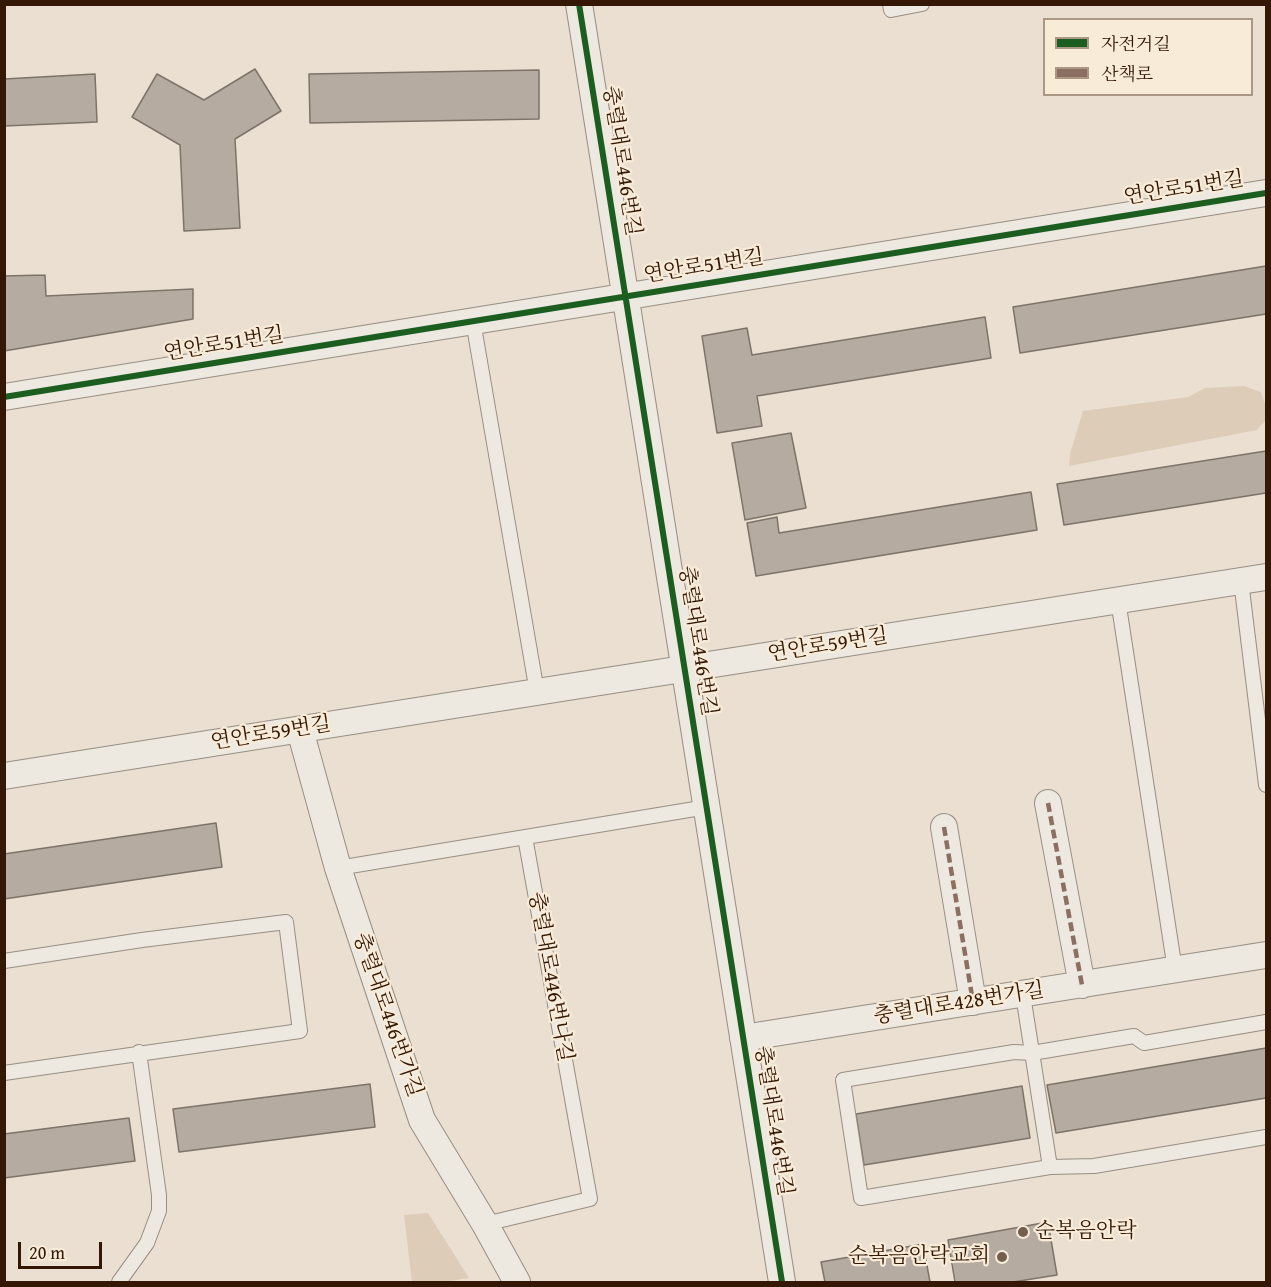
<!DOCTYPE html>
<html>
<head>
<meta charset="utf-8">
<style>
  body { margin:0 }
  #map { position:relative; width:1271px; height:1287px; overflow:hidden; background:#eadfd0; font-family:"Gentium Book Plus","Noto Serif KR",serif }
  canvas { display:block }
  .frame { position:absolute; inset:0; border:6px solid #341805; pointer-events:none }
  .legend { position:absolute; left:1043px; top:18px; width:210px; height:78px; box-sizing:border-box; background:#f8ecd9; border:2px solid #aa9784; margin:0; padding:8px 10px; list-style:none; font-size:18px; color:#341805 }
  .legend li { display:flex; align-items:center; gap:12px; height:30px }
  .legend b { width:30px; border:2px solid #aa9784 }
  .scale { position:absolute; left:18px; top:1242px; width:84px; height:27px; box-sizing:border-box; border:3px solid #341805; border-top:0; padding-left:8px; font-size:18px; line-height:21px; white-space:nowrap; color:#341805; -webkit-text-stroke:4px #f8ecd9; paint-order:stroke }
</style>
</head>
<body>
<div id="map">
<canvas width="1271" height="1287"></canvas>
<div class="frame"></div>
<ul class="legend">
<li><b style="height:8px;background:#1b5e20"></b>자전거길</li>
<li><b style="height:8px;background:#8d6e63"></b>산책로</li>
</ul>
<div class="scale">20 m</div>
</div>
<script>
const ctx = document.querySelector('canvas').getContext('2d');
ctx.lineJoin = 'round';
function fill(path, color) {
  ctx.fillStyle = color;
  ctx.fill(path, 'evenodd');
}
function poly(rows) {
  const path = new Path2D();
  for (const r of rows) {
    path.moveTo(r[0], r[1]);
    for (let i = 2; i < r.length; i += 2) path.lineTo(r[i], r[i + 1]);
  }
  return path;
}
function stroke(path, color, width, dash) {
  ctx.strokeStyle = color;
  ctx.lineWidth = width;
  ctx.lineCap = dash ? 'butt' : 'round';
  ctx.setLineDash(dash || []);
  ctx.stroke(path);
}
function write(font, color, halo, rows, align = 'center') {
  ctx.font = font + ' "Gentium Book Plus","Noto Serif KR",serif';
  ctx.lineWidth = 4.5;
  ctx.setLineDash([]);
  ctx.textBaseline = 'middle';
  ctx.strokeStyle = halo;
  ctx.fillStyle = color;
  for (const [text, x, y, turn = 0] of rows) {
    ctx.save();
    ctx.translate(x, y);
    ctx.rotate((+turn || 0) * Math.PI / 180);
    ctx.textAlign = isNaN(turn) ? turn : align;
    if (halo) ctx.strokeText(text, 0, 0);
    ctx.fillText(text, 0, 0);
    ctx.restore();
  }
}
fill(poly([
  [1244,386,1261,392,1266,407,1266,420,1257,430,1069,466,1070,454,1083,411,1188,397,1205,388],
  [428,1213,469,1278,443,1282,412,1282,404,1215]
]), '#ddcdb8');
const building = poly([
  [255,69,281,111,235,139,240,228,184,231,180,145,132,117,157,74,204,100,255,69],
  [539,70,539,119,310,123,309,74,539,70],
  [95,74,97,122,4,126,4,79,95,74],
  [1266,266,1266,314,1020,353,1013,307,1266,266],
  [45,275,46,296,193,289,193,319,4,351,4,276,45,275],
  [985,317,991,358,757,396,762,426,717,433,702,336,747,328,752,355,985,317],
  [791,433,806,508,745,520,732,443,791,433],
  [1266,451,1266,493,1064,525,1057,484,1266,451],
  [1031,492,1037,530,756,576,747,523,777,517,779,533,1031,492],
  [216,823,222,867,4,899,4,854,216,823],
  [1266,1048,1266,1098,1056,1133,1047,1085,1266,1048],
  [370,1084,375,1127,179,1152,173,1109,370,1084],
  [1022,1086,1030,1138,864,1165,856,1114,1022,1086],
  [129,1118,135,1161,4,1178,4,1134,129,1118],
  [1048,1222,1057,1275,1013,1282,955,1282,948,1240,1048,1222],
  [923,1244,930,1282,825,1282,821,1262,923,1244]
]);
fill(building, '#b5aba0');
stroke(building, '#7e7369', 1.5);
const lane = poly([
  [890,4,891,10,922,4],
  [473,321,537,692],
  [1241,581,1266,785],
  [1118,600,1175,970],
  [338,868,707,807],
  [4,961,142,940,286,922,300,1031,4,1073],
  [1023,995,1050,1167],
  [1266,1022,1144,1043,1134,1036,1032,1053,1014,1052,843,1080,861,1198,1050,1167,1094,1166,1266,1137],
  [485,1224,590,1199,525,837],
  [119,1282,147,1243,159,1211,159,1195,139,1052]
]);
const street = poly([
  [579,4,782,1282],
  [4,397,1266,193],
  [300,730,338,868,422,1120,485,1224,517,1282],
  [4,776,1266,577],
  [1048,803,1082,985],
  [944,827,973,1002],
  [743,1038,1266,955]
]);
stroke(lane, '#988e83', 16);
stroke(street, '#988e83', 28);
stroke(lane, '#ede8e0', 14);
stroke(street, '#ede8e0', 26);
stroke(poly([
  [1048,803,1082,985],
  [944,827,973,1002]
]), '#8d6e63', 4.5, [9, 4.5]);
stroke(poly([
  [579,4,782,1282],
  [4,397,1266,193]
]), '#1b5e20', 6);
for (const [x, y, r, color] of [
  [1023,1232,6,"#745e4c"],
  [1002,1257,6,"#745e4c"]
]) {
  const dot = new Path2D();
  dot.arc(x, y, r, 0, 2 * Math.PI);
  ctx.fillStyle = color;
  ctx.fill(dot);
  stroke(dot, '#f8ecd9', 2);
}
write('21px', '#341805', '#f8ecd9', [
  ["충렬대로446번길",621,161,81],
  ["연안로51번길",1184,189,-9],
  ["연안로51번길",704,267,-9],
  ["연안로51번길",224,345,-9],
  ["충렬대로446번길",697,641,81],
  ["연안로59번길",828,646,-9],
  ["연안로59번길",271,734,-9],
  ["충렬대로446번나길",550,977,80],
  ["충렬대로428번가길",959,1004,-9],
  ["충렬대로446번가길",387,1015,71],
  ["충렬대로446번길",773,1121,81]
]);
write('21px', '#341805', '#f8ecd9', [
  ["순복음안락",1035,1232],
  ["순복음안락교회",990,1257,"right"]
], 'left');
</script>
</body>
</html>
